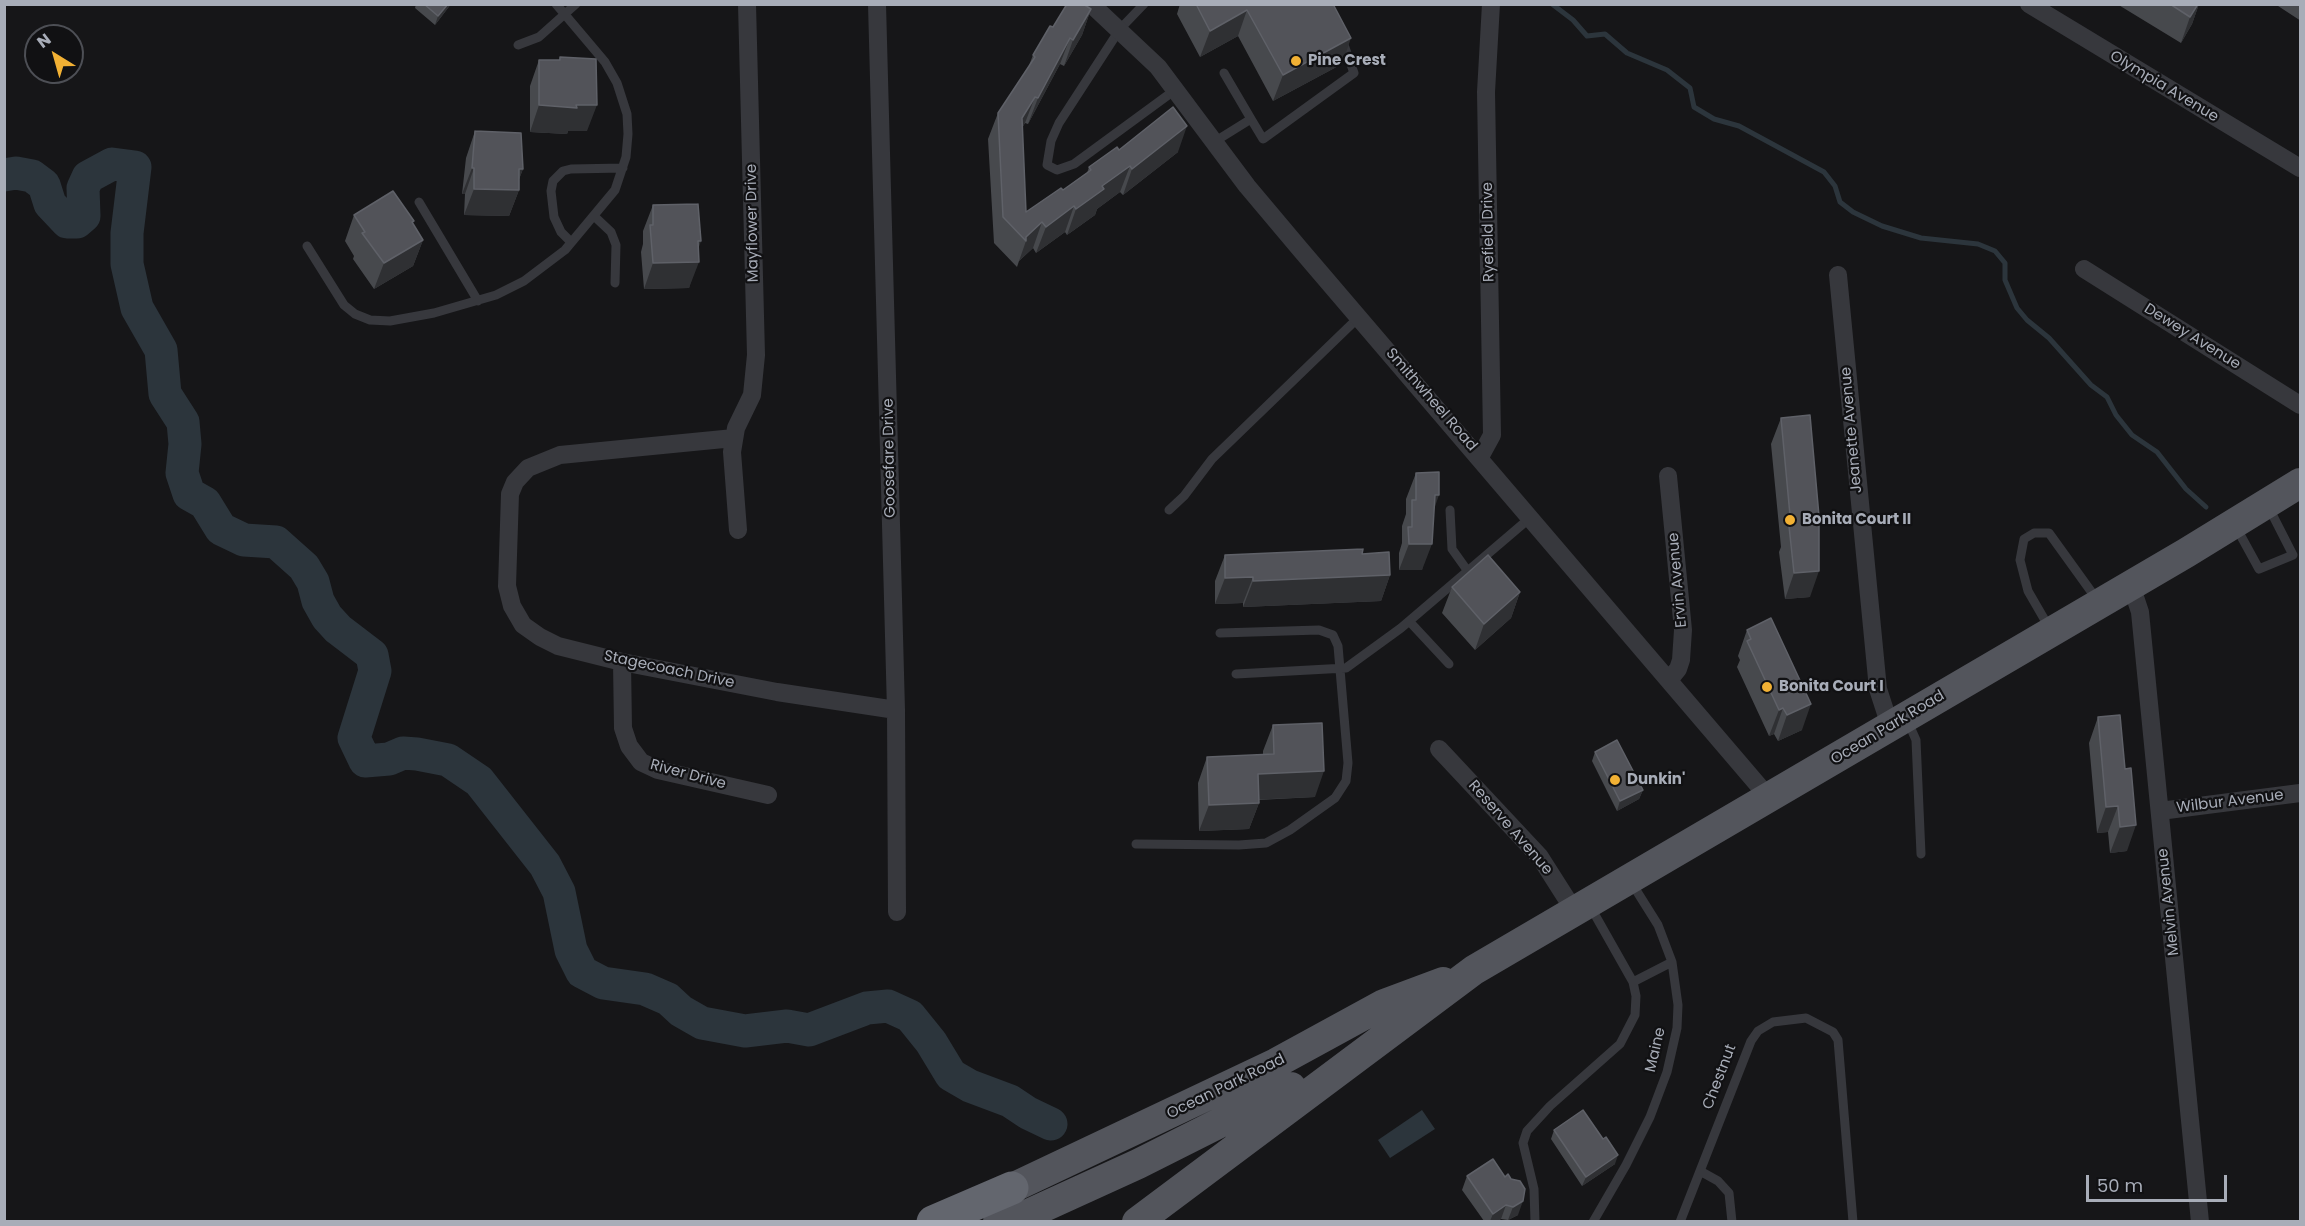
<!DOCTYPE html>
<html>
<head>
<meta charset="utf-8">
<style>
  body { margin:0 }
  #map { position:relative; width:2305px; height:1226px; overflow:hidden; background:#161618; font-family:Poppins,sans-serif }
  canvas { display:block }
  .frame { position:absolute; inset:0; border:6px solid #a8adb8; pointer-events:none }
  .north { position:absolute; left:24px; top:24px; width:60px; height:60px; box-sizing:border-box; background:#111113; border:2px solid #4d4f55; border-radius:50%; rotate:323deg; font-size:16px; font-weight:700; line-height:24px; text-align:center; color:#a8adb8 }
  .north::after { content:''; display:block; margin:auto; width:21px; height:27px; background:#f2b134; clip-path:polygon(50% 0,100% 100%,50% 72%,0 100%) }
  .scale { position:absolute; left:2086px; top:1175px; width:141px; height:27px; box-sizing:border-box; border:3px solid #a8adb8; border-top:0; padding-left:8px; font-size:18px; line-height:21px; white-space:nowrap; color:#a8adb8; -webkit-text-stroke:4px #111113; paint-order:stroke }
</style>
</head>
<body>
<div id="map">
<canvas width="2305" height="1226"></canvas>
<div class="frame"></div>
<div class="north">N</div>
<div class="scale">50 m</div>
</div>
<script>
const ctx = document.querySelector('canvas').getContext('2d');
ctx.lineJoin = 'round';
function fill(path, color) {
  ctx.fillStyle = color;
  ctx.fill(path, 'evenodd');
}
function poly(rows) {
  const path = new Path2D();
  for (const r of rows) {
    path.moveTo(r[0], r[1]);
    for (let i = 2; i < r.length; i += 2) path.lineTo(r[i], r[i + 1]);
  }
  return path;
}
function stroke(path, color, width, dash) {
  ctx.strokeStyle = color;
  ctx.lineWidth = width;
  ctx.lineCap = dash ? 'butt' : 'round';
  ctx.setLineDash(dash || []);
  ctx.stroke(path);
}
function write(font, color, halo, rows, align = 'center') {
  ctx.font = font + ' Poppins,sans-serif';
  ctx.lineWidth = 4.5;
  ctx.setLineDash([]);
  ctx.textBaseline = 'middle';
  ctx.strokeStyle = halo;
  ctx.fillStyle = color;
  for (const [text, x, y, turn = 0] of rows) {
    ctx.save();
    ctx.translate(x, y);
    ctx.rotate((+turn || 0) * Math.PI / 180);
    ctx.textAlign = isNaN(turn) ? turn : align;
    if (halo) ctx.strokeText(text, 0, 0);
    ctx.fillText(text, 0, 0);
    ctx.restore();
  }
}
fill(poly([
  [1422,1110,1435,1129,1390,1158,1378,1140]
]), '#2c353c');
stroke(poly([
  [1552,4,1573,20,1587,36,1605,34,1627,53,1667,70,1690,88,1694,107,1714,119,1739,126,1824,172,1835,186,1840,202,1853,212,1882,226,1921,238,1978,244,1995,251,2005,263,2005,280,2017,308,2027,320,2049,338,2091,385,2107,397,2116,415,2132,435,2157,452,2186,489,2206,507]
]), '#2c353c', 5);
stroke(poly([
  [4,175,16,173,32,176,44,185,50,204,67,222,77,222,84,216,83,188,88,177,112,164,135,167,127,233,127,264,137,308,161,350,165,394,183,422,185,444,182,473,189,494,205,503,221,529,244,540,276,542,304,567,313,582,318,601,327,617,338,629,372,655,375,671,354,738,365,761,389,759,403,753,417,754,448,760,479,781,545,865,559,892,571,950,582,972,603,983,645,989,668,999,681,1011,702,1023,745,1031,787,1026,809,1030,867,1008,888,1006,910,1016,931,1042,951,1075,970,1086,1010,1101,1028,1113,1051,1124]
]), '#2c353c', 33);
stroke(poly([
  [1144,4,1120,29,1059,123,1051,141,1047,165,1057,170,1074,164,1175,90],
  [518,45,539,37,576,4],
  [1251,119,1263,139,1354,73,1343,42],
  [1214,142,1251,119,1224,73],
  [419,202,478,301],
  [594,216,611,232,616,245,615,283],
  [571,242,561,232,554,217,551,191,553,181,563,171,571,169,623,168],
  [307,246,344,305,355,314,370,320,390,321,434,313,496,295,524,281,565,250,615,190,626,157,628,134,627,114,617,83,605,62,556,4],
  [1169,510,1184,496,1212,459,1359,317],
  [1450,510,1452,549,1467,570],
  [2236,527,2259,569,2293,555,2269,508],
  [1409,621,1449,664],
  [2050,629,2028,591,2020,560,2024,539,2034,533,2049,533,2098,601],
  [1236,674,1346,668,1401,628,1531,517],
  [1908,722,1916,740,1921,854],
  [1136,844,1239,845,1266,843,1290,830,1335,798,1346,781,1348,763,1338,646,1333,635,1319,630,1220,633],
  [1633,982,1672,962],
  [1700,1171,1718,1181,1729,1193,1732,1222],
  [1535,1222,1534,1189,1523,1143,1527,1131,1550,1106,1620,1044,1635,1015,1636,996,1633,982,1590,906],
  [1593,1222,1626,1165,1650,1117,1667,1072,1677,1028,1678,1005,1672,962,1658,925,1631,882],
  [1680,1222,1751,1041,1758,1031,1773,1022,1806,1018,1833,1032,1838,1040,1853,1222]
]), '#37383d', 9);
stroke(poly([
  [877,4,896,710,897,912],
  [1091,4,1158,67,1247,186,1300,249,1770,799],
  [2029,4,2300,168],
  [2084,269,2300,405],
  [1838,275,1878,689,1890,726],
  [734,438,560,455,528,468,515,482,510,494,507,586,512,606,523,625,540,637,558,646,622,662,777,692,896,710],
  [1480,457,1492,435,1486,92,1491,4],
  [1668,476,1683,630,1681,660,1678,669,1669,680],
  [738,530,732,452,736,428,752,395,756,355,747,4],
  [2131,585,2140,612,2200,1222],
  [622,662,623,728,629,746,641,762,658,770,768,795],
  [1439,749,1540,857,1575,912],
  [2160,811,2300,793]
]), '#37383d', 18);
stroke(poly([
  [998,1222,1000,1204,1012,1188,1276,1063,1384,1004,1443,982],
  [1011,1222,1138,1164,1291,1087],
  [1137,1222,1474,970,2186,553,2300,483]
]), '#53555c', 30);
stroke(poly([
  [933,1222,1012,1188]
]), '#63666e', 33);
fill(poly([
  [416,4,451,4,435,25,415,8],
  [1180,4,1333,4,1342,64,1273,101,1238,36,1200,57,1177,14],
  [2117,4,2199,4,2192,24,2181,43],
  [2275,4,2301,4,2301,21],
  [1091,9,1082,35,1064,66,1060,64,1028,124,1025,123,1022,128,1026,212,1063,190,1087,173,1089,167,1119,150,1178,152,1123,195,1120,192,1097,209,1095,215,1067,235,1065,232,1036,253,1033,248,1019,261,1017,267,994,243,988,139,998,113,1028,68,1033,55,1053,27],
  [560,57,587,131,568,131,567,134,530,132,530,86,539,60,559,60],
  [475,131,523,169,519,179,519,190,509,216,464,215,465,194,462,194,466,158],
  [653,205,699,249,689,288,644,289,641,252,643,244,643,231],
  [354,215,413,224,423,240,413,266,374,289,353,259,354,256,345,241],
  [1781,418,1810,597,1785,599,1779,552,1781,547,1771,444],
  [1416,473,1434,509,1422,570,1399,570,1399,553,1402,543,1402,526,1406,514,1406,499],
  [1362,554,1390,575,1381,601,1243,607,1243,603,1215,604,1215,581,1225,555],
  [1452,587,1520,592,1511,618,1475,650,1442,613],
  [1747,630,1802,730,1778,741,1774,734,1769,736,1737,667,1740,660,1738,656],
  [2120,715,2127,851,2110,853,2108,832,2097,833,2089,743,2098,717],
  [1273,725,1315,797,1258,800,1259,803,1249,829,1199,831,1198,783,1207,757,1263,755,1263,751],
  [1595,752,1643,790,1639,799,1617,811,1592,761],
  [1554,1130,1615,1164,1582,1186,1551,1139],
  [1493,1159,1518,1215,1508,1220,1501,1219,1497,1221,1484,1221,1462,1190,1467,1176]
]), '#47494d');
fill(poly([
  [448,4,451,4,435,25,438,16],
  [2198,4,2199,4,2192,24,2181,43,2190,17],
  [1091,9,1082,35,1064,66,1073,40],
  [1247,10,1238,36,1200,57,1210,31],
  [1070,38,1060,64,1028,124,1038,98],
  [1351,38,1342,64,1273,101,1283,75],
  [1035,97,1025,123,1012,144,1022,118],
  [539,105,597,105,587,131,568,131,567,134,530,132],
  [1187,126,1178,152,1123,195,1132,169],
  [1130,166,1120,192,1097,209,1095,215,1067,235,1076,209,1102,186],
  [472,168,474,168,465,194,462,194],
  [519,169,523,169,515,190,519,190,509,216,464,215,474,189],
  [1074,206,1065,232,1036,253,1046,227],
  [1042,222,1033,248,1019,261,1026,241,1026,237],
  [423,240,413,266,374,289,384,263],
  [698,241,701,241,694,262,699,262,689,288,644,289,653,263],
  [1435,495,1439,495,1430,521],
  [1409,544,1432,544,1422,570,1399,570],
  [1819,571,1810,597,1785,599,1794,573],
  [1390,575,1381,601,1243,607,1253,581],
  [1253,577,1243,603,1215,604,1225,578],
  [1520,592,1511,618,1475,650,1484,624],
  [1811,704,1802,730,1778,741,1787,715],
  [1783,708,1774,734,1769,736,1779,710],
  [1324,771,1315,797,1248,800,1258,774],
  [1643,790,1639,799,1617,811,1620,801],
  [1259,803,1249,829,1199,831,1209,805],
  [2118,806,2108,832,2097,833,2106,807],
  [2136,825,2127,851,2110,853,2120,827],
  [1618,1155,1615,1164,1582,1186,1586,1177],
  [1523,1201,1518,1215,1508,1220,1513,1207],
  [1506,1205,1501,1219,1497,1221,1490,1221,1493,1214]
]), '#2f3033');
const building = poly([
  [424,4,448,4,438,16,424,4],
  [1067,4,1083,4,1091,9,1073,40,1070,38,1038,98,1035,97,1022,118,1026,212,1061,188,1063,190,1091,170,1089,167,1117,147,1119,150,1173,107,1187,126,1132,169,1130,166,1102,186,1104,189,1076,209,1074,206,1046,227,1042,222,1026,237,1026,241,1003,217,998,113,1035,57,1033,55,1050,26,1053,27,1067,4],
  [1196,4,1333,4,1351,38,1283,75,1247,10,1210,31,1196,4],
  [2170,4,2198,4,2190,17,2170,4],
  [560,57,596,59,597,105,576,105,577,108,539,105,539,60,560,60,560,57],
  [475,131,521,133,523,169,519,169,519,190,474,189,474,168,472,168,475,131],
  [393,191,414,221,412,222,423,240,384,263,362,233,365,232,354,215,393,191],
  [698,204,701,241,698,241,699,262,653,263,650,225,653,225,653,205,698,204],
  [1810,415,1819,516,1819,571,1794,573,1789,526,1791,526,1781,418,1810,415],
  [1439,472,1439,495,1435,495,1432,544,1409,544,1408,527,1412,527,1412,500,1416,500,1416,473,1439,472],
  [1363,549,1362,554,1389,552,1390,575,1253,581,1253,577,1225,578,1225,555,1363,549],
  [1488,555,1520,592,1484,624,1452,587,1488,555],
  [1771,618,1811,704,1787,715,1783,708,1779,710,1747,641,1751,639,1747,630,1771,618],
  [2120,715,2125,769,2131,768,2136,825,2120,827,2118,806,2106,807,2098,717,2120,715],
  [1322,723,1324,771,1258,774,1259,803,1209,805,1207,757,1274,754,1273,725,1322,723],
  [1617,740,1643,790,1620,801,1595,752,1617,740],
  [1583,1110,1603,1139,1606,1137,1618,1155,1586,1177,1554,1130,1583,1110],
  [1493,1159,1505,1177,1508,1174,1511,1179,1520,1181,1525,1189,1523,1201,1513,1207,1506,1205,1493,1214,1467,1176,1493,1159]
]);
fill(building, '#525359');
stroke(building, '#5f6168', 1.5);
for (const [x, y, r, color] of [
  [1296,61,6,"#f2b134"],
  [1790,520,6,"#f2b134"],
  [1767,687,6,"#f2b134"],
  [1615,780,6,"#f2b134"]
]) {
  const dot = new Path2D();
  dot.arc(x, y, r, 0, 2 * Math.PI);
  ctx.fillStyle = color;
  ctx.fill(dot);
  stroke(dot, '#111113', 2);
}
write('bold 15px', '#a8adb8', '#111113', [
  ["Pine Crest",1308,61],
  ["Bonita Court II",1802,520],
  ["Bonita Court I",1779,687],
  ["Dunkin'",1627,780]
], 'left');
write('15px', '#a8adb8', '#111113', [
  ["Olympia Avenue",2164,87,31],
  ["Mayflower Drive",753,223,-91],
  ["Ryefield Drive",1489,232,-91],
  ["Dewey Avenue",2192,337,32],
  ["Smithwheel Road",1431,400,49],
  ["Jeanette Avenue",1852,430,-95],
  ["Goosefare Drive",890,458,-91],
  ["Ervin Avenue",1678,580,-95],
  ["Stagecoach Drive",669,670,12],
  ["Ocean Park Road",1888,728,-31],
  ["River Drive",688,775,15],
  ["Wilbur Avenue",2230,802,-7],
  ["Reserve Avenue",1510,828,49],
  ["Melvin Avenue",2169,902,-96],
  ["Maine",1656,1050,-77],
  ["Chestnut",1720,1077,-69],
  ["Ocean Park Road",1226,1087,-26]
]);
</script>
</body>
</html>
